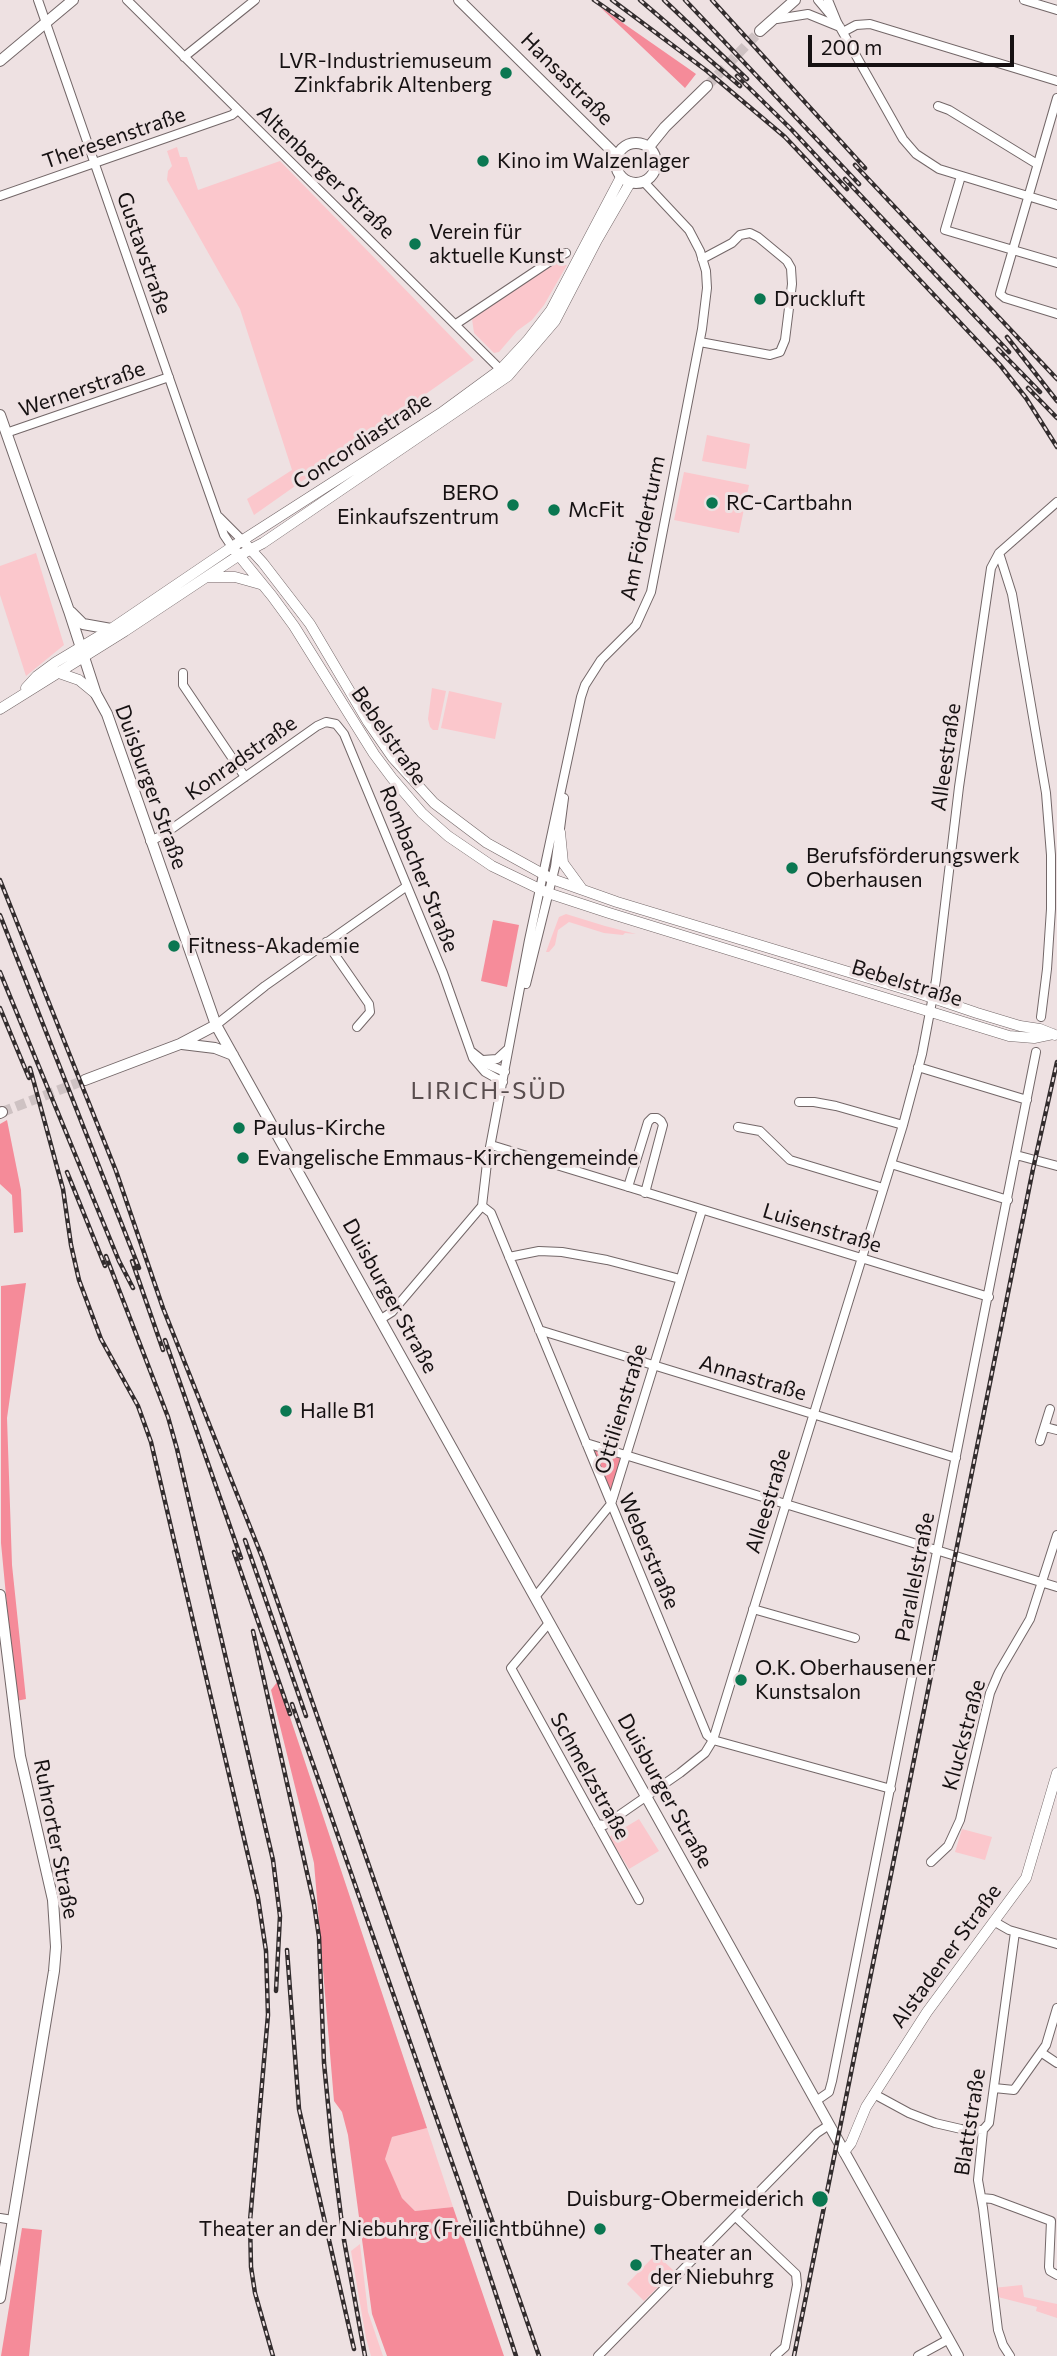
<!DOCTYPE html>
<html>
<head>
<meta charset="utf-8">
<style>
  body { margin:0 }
  #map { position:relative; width:1057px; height:2356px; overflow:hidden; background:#eee1e2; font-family:Commissioner,sans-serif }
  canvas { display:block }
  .scale { position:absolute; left:808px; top:35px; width:206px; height:32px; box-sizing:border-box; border:4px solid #161112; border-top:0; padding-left:9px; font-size:21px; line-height:24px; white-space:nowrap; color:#161112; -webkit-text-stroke:5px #eee1e2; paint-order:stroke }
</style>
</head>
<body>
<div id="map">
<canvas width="1057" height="2356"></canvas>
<div class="scale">200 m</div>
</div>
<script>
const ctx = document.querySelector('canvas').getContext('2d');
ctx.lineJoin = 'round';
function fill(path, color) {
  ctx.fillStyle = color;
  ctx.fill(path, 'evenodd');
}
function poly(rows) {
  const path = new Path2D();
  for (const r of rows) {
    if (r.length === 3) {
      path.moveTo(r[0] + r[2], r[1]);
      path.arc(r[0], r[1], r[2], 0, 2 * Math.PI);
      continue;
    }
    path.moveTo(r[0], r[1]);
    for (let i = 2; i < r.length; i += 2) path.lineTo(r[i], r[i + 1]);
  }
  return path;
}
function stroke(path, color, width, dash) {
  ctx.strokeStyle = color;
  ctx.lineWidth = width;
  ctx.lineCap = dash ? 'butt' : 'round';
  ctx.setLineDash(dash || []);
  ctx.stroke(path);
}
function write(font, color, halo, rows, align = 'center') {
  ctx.font = font + ' Commissioner,sans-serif';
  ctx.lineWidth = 6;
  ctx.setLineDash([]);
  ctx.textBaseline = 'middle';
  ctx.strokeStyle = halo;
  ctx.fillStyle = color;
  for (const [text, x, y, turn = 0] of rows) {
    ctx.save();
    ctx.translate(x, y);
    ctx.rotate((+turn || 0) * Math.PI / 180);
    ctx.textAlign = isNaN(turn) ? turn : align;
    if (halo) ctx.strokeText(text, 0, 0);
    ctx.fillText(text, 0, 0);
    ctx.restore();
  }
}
fill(poly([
  [177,147,180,157,187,157,198,190,280,161,474,360,254,515,247,499,292,470,240,309,167,180,168,171,172,166,167,151],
  [554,262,567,265,544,305,532,320,517,331,499,352,494,353,474,333,472,319],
  [707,435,750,444,746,469,702,461],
  [684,472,749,485,739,533,674,520],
  [36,553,64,645,26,676,0,595,0,566],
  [432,688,446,691,438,730,433,730,430,727,428,719],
  [449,691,502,703,495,739,441,728],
  [566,914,605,926,636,934,625,933,623,935,604,933,569,922,558,930,555,945,549,952,546,952,559,917],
  [639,1819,659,1851,629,1869,609,1837],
  [962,1829,992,1837,985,1860,955,1852],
  [427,2128,453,2207,415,2211,402,2198,384,2159,392,2137],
  [360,2244,368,2312,383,2356,371,2356,366,2338,351,2251],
  [656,2254,674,2271,644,2301,627,2284],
  [1022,2285,1024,2297,1057,2304,1057,2318,1036,2311,1037,2307,994,2296,993,2288]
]), '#fbc7cc');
fill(poly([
  [600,7,689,69,696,74,685,88],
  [7,1120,21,1190,23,1232,14,1233,12,1195,0,1184,0,1124],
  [26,1283,7,1418,12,1565,26,1699,16,1701,1,1543,1,1286],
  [586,1443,625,1456,611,1504],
  [278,1681,427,2128,392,2137,385,2159,402,2198,415,2211,453,2207,504,2356,387,2356,372,2314,348,2135,342,2112,334,2101,314,1863,271,1690],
  [22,2228,42,2230,29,2356,1,2356]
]), '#f58b99');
fill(poly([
  [493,920,519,925,507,987,481,981]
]), '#f68c9a');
stroke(poly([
  [707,86,760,31],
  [2,1112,85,1080]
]), '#cec2c3', 10, [10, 5]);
const minor = poly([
  [38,0,193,447,224,535,232,547],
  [127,0,503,372],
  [818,0,834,19],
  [828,0,837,22,885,107,903,139,916,154,939,169,1057,205],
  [1024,0,1057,10],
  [777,19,808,14,840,27],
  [843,32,856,25,870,24,1057,81],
  [184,57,255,0],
  [1057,98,1000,294,1005,298,1057,314],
  [938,106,949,110,1037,164],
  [961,176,945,230,1057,263],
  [0,196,232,115,238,110],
  [456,324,552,260,566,253],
  [700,342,770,355,780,352,785,340,792,284,791,268,787,261,758,237,750,233,740,235,732,243,702,259],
  [6,433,169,377],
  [219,517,243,541],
  [999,553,1012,594,1046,793,1051,855,1051,909,1047,969,1041,1017],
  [183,673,183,685,245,777],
  [150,841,163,835,317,726,326,722,336,724,344,734,443,973,473,1058,485,1072,503,1082],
  [326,942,369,1004,370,1012,357,1027],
  [526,984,555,867,564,798],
  [216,1025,265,986,407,886],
  [472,1052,487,1064,505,1072],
  [483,1060,497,1059,508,1049],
  [918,1067,1027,1100],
  [799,1102,814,1102,836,1106,903,1125],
  [738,1127,760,1131,790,1160,883,1188],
  [491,1145,989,1297],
  [1016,1155,1057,1166],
  [891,1164,1008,1200],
  [628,1187,648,1122,652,1118,657,1118,661,1121,663,1125,645,1193],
  [482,1206,491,1213,707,1735,713,1740,891,1789],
  [509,1257,539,1251,562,1252,607,1260,680,1279],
  [381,1319,392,1312,482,1206,487,1163,529,940,581,697,585,685,601,660,636,625,651,592,702,329,707,288,706,271,700,251,689,230,644,182],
  [539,1330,956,1458],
  [1045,1427,1057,1430],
  [1040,1441,1050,1409],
  [586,1443,1057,1587],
  [535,1597,611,1504,702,1210],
  [753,1609,855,1638],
  [549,1623,511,1668,639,1900],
  [597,1824,605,1825,680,1773,705,1753,713,1740,903,1125,922,1054,936,980,959,787,991,568,999,553,1057,502],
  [931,1862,948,1846,960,1820,990,1693,999,1672,1030,1619,1057,1535],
  [995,1922,1009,1930,1057,1944],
  [1042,2053,1057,2063],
  [994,2088,1014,2090,1046,2045,1057,2008],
  [874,2094,909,2113,935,2123,961,2129,983,2130],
  [816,2101,829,2092,832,2081,1036,1052],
  [982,2198,992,2199,1051,2221,1049,2267,1050,2271,1057,2275],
  [736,2217,796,2274,797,2285,785,2347,775,2356],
  [0,2218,13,2220],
  [598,2356,817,2133,829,2125],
  [918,2356,949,2339],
  [1010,2356,1003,2345,998,2330,983,2208,978,2180,983,2130,989,2123,1015,1932]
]);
const tertiary = poly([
  [243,541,263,563,310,624,368,722,393,758,434,803,487,843,552,879,617,902,918,993,977,1013,1020,1026,1040,1029,1055,1035],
  [232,547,272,596,294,626,374,754,392,778,422,813,448,836,492,866,548,893,609,913,1009,1036,1034,1038,1053,1034],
  [209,577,235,577,260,584],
  [59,673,79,680,96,694],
  [26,688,37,676,56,662,111,629,232,547,441,413,501,369,527,341,551,310,621,177],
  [0,709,125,631,238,556,263,543,508,376,555,321,597,240,630,183],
  [560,832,563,863,582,889],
  [844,2152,851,2143,866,2107,927,2012,1026,1878,1057,1773]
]);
const secondary = poly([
  [459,0,617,156],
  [760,31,795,0],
  [0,61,73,0],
  [636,163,20],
  [648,148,665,127,707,86],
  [0,415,69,611,96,694,107,714,216,1025,958,2356],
  [71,612,83,624,111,629],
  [182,1044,215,1048,233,1055],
  [85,1080,180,1044,216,1025],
  [0,1113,2,1112],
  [0,1595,20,1756,53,1900,56,1947,54,1971,0,2298]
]);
stroke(minor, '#736768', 10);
stroke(tertiary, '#736768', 11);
stroke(secondary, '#736768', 12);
stroke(minor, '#fff', 8);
stroke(tertiary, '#fff', 10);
stroke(secondary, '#fff', 10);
const rail = poly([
  [594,0,623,20],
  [612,0,707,71,785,137,1000,365,1026,398,1057,447],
  [640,0,740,86],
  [664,0,747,79],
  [685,0,859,184],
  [712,0,865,168],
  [737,76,791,129,847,189],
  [855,165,1057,379],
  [845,179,1009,352],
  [1007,337,1057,401],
  [998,349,1040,392],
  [1028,388,1057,418],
  [0,880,116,1171,163,1308,262,1557,539,2356],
  [0,915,139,1268],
  [0,972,119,1261,133,1288],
  [0,1008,29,1078],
  [30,1068,63,1189,71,1245,79,1280,101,1339,138,1406,151,1442,258,1898,266,1951,268,2015,250,2221,251,2267,255,2293,273,2356],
  [67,1172,105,1266],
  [106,1256,168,1417,177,1449,273,1860,280,1916,276,1991],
  [132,1261,163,1350],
  [165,1340,241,1558],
  [245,1540,306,1716],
  [234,1552,290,1714],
  [253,1631,314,1904,319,1937,324,2063,332,2145,344,2240,365,2356],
  [292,1704,463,2194,516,2356],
  [287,1950,299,2109,354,2349],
  [794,2356,1033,1169,1057,1062]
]);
stroke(rail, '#322c2d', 4.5);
stroke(rail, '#eee1e2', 2, [5]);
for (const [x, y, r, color] of [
  [506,73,7,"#0a7751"],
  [483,161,7,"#0a7751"],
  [415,244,7,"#0a7751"],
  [760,299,7,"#0a7751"],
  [712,503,7,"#0a7751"],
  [513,505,7,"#0a7751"],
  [554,510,7,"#0a7751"],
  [792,868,7,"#0a7751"],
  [174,946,7,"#0a7751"],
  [239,1128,7,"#0a7751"],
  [243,1158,7,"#0a7751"],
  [286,1411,7,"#0a7751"],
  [741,1680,7,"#0a7751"],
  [820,2199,9,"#0a7751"],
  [600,2229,7,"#0a7751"],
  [636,2265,7,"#0a7751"]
]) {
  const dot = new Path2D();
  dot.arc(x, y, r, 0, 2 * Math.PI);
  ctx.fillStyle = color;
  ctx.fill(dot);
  stroke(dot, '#eee1e2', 2.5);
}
write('21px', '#161112', '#eee1e2', [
  ["LVR-Industriemuseum",492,61,"right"],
  ["Zinkfabrik Altenberg",492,85,"right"],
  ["Kino im Walzenlager",497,161],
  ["Verein für",429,232],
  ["aktuelle Kunst",429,256],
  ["Druckluft",774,299],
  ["BERO",499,493,"right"],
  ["Einkaufszentrum",499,517,"right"],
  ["RC-Cartbahn",726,503],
  ["McFit",568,510],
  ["Berufsförderungswerk",806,856],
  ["Oberhausen",806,880],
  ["Fitness-Akademie",188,946],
  ["Paulus-Kirche",253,1128],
  ["Evangelische Emmaus-Kirchengemeinde",257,1158],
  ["Halle B1",300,1411],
  ["O.K. Oberhausener",755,1668],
  ["Kunstsalon",755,1692],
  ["Duisburg-Obermeiderich",804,2199,"right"],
  ["Theater an der Niebuhrg (Freilichtbühne)",586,2229,"right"],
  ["Theater an",650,2253],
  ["der Niebuhrg",650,2277]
], 'left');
write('21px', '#161112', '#eee1e2', [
  ["Hansastraße",567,79,45],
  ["Theresenstraße",114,138,-19],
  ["Altenberger Straße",326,172,44],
  ["Gustavstraße",144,253,71],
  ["Wernerstraße",82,389,-19],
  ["Concordiastraße",362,441,-33],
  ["Am Förderturm",643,528,-78],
  ["Bebelstraße",389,736,55],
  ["Alleestraße",946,757,-82],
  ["Konradstraße",241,758,-35],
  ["Duisburger Straße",151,787,70],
  ["Rombacher Straße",419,869,68],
  ["Bebelstraße",907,983,17],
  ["Luisenstraße",822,1228,17],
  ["Duisburger Straße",390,1296,61],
  ["Annastraße",753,1378,17],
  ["Ottilienstraße",621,1409,-73],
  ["Alleestraße",768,1501,-73],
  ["Weberstraße",649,1551,67],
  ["Parallelstraße",915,1577,-79],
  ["Kluckstraße",964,1735,-75],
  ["Schmelzstraße",590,1776,61],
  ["Duisburger Straße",665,1791,61],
  ["Ruhrorter Straße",56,1839,79],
  ["Alstadener Straße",946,1956,-54],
  ["Blattstraße",970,2122,-81]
]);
ctx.letterSpacing = '2px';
write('24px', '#584d4e', '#eee1e2', [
  ["LIRICH-SÜD",489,1091]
]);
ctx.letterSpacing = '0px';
</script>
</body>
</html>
